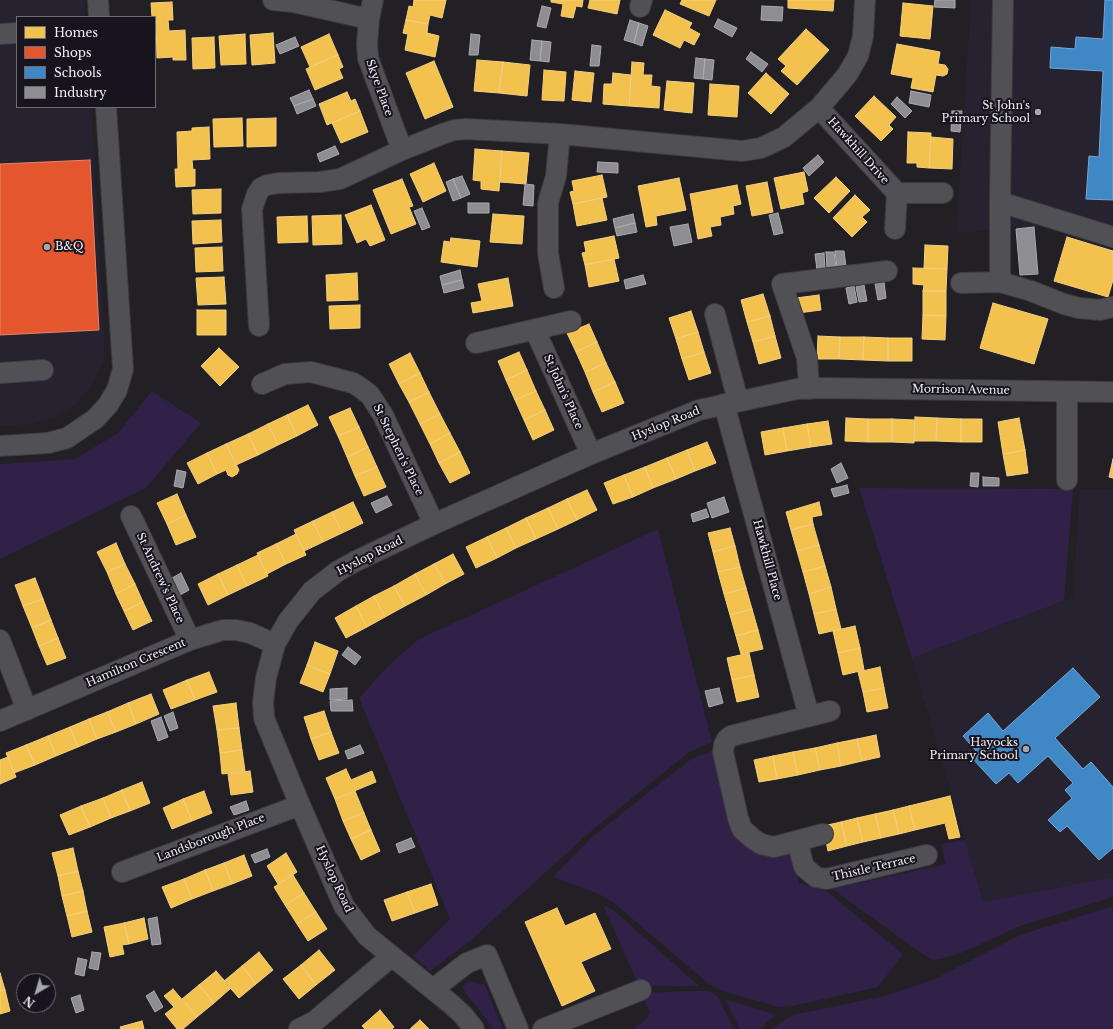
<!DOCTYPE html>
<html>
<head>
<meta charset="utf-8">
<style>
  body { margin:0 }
  #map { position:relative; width:1113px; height:1029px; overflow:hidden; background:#222025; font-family:"Libre Baskerville",serif }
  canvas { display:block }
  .legend { position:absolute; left:16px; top:16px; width:140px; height:92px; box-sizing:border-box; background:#18141e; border:1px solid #6f6c75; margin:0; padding:5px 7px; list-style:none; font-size:12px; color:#f2eff7 }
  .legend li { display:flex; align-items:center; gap:8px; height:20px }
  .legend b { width:20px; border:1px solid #6f6c75 }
  .north { position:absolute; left:16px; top:973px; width:40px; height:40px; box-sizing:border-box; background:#18141e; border:1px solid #6f6c75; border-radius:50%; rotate:218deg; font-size:11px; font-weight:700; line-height:16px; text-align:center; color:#f2eff7 }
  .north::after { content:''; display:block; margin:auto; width:14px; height:18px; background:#a9a7ae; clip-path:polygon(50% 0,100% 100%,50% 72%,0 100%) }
</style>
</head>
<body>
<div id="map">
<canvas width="1113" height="1029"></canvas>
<ul class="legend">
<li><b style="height:11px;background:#f2c14e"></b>Homes</li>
<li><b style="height:11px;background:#e4572e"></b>Shops</li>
<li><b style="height:11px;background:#3f88c5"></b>Schools</li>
<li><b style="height:11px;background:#8d8d92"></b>Industry</li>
</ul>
<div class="north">N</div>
</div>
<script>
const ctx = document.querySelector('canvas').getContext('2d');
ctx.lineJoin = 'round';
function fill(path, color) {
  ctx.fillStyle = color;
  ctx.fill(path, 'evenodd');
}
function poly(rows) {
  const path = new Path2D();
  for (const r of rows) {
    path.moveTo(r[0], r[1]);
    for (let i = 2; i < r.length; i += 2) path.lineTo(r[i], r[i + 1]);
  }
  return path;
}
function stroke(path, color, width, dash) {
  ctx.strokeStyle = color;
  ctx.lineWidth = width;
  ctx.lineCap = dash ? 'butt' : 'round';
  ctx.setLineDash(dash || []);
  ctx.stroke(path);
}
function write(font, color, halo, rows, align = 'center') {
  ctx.font = font + ' "Libre Baskerville",serif';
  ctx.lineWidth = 4;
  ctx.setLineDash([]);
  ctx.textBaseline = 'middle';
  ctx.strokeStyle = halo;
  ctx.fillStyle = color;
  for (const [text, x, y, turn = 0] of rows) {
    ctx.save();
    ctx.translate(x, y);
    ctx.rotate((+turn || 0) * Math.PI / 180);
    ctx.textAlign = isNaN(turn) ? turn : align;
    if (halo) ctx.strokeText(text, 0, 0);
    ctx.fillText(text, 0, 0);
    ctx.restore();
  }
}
fill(poly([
  [0,0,84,0,85,17,17,17,17,107,91,107,104,330,104,363,91,386,77,403,56,417,33,424,0,426],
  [971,0,1113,0,1113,243,1055,225,956,233],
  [1080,489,1113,489,1113,877,983,902,912,658,1073,598]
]), '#272230');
fill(poly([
  [152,391,201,423,146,488,0,559,0,464,75,459,118,433],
  [859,488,1073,489,1064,601,912,658],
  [658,529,712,742,688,753,590,832,470,941,430,971,413,956,450,919,359,698,387,667,419,639],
  [714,750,728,814,781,853,788,855,794,864,799,883,825,890,903,954,878,987,792,1006,779,1007,722,991,709,984,614,903,597,893,553,877,592,837,691,759],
  [965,840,983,902,1113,877,1113,897,1020,926,961,953,940,959,933,960,927,957,832,889,946,864,941,844],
  [603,905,612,909,699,986,639,986],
  [1113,906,1113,1029,773,1029,778,1024,793,1015,885,996,933,980,1020,935],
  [470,981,477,983,480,985,484,983,503,1029,493,1029,481,1012,465,993,463,987,466,983],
  [691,991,707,991,713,993,718,997,734,1029,634,1029,647,1018,650,1013,642,993],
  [725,999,776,1015,765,1024,761,1029,740,1029]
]), '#312047');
const homes = poly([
  [414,0,446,0,442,18,430,15,428,24,406,20,409,6,413,7,414,0],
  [551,0,583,0,582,7,576,6,573,18,561,16,563,4,551,2,551,0],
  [590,0,620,0,617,14,588,8,590,0],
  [682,0,716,0,709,16,680,4,682,0],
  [788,0,834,0,833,11,788,8,788,0],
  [172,2,173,20,168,20,169,31,185,30,186,60,173,60,173,57,157,58,156,21,155,17,152,17,151,3,172,2],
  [903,3,933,6,930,39,900,36,903,3],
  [665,10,692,23,689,28,700,34,694,45,684,40,680,48,653,35,665,10],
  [406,20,428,24,427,33,439,36,435,57,405,50,408,34,403,33,406,20],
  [806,29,829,50,797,85,781,71,786,66,778,59,806,29],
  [273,33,275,63,252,65,250,35,273,33],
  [245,34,246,64,221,65,219,36,245,34],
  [329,34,338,55,310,67,301,47,329,34],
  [214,37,215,68,193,69,192,38,214,37],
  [897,44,940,52,938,64,945,65,948,69,947,74,943,76,936,75,933,92,911,88,913,78,891,74,897,44],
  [338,55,343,67,339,69,343,78,315,90,306,69,338,55],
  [477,60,503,62,499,93,474,91,477,60],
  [434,61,453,107,425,119,406,73,434,61],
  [503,62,530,65,527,96,499,93,503,62],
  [632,62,644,63,643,75,652,75,651,86,660,87,659,108,629,106,632,62],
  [544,70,566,72,564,101,542,100,544,70],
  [575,71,594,73,591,102,572,100,575,71],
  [613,73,631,75,629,106,603,104,604,84,612,84,613,73],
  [766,73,789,94,771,114,748,93,766,73],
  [667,81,694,83,692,113,664,110,667,81],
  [710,84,739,86,737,117,708,115,710,84],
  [347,92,351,101,355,99,360,111,327,125,319,104,347,92],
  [874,96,896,117,889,125,893,129,881,141,855,116,874,96],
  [360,111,368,132,341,143,332,123,360,111],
  [242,118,243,146,214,147,213,119,242,118],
  [276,118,276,146,247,147,247,119,276,118],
  [209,127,210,159,192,160,193,170,195,169,195,186,176,187,175,169,178,169,177,132,192,131,192,128,209,127],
  [908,132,931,133,929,168,917,167,917,163,907,163,908,132],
  [931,137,953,139,952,169,929,168,931,137],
  [475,149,502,151,499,191,481,189,481,181,473,180,475,149],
  [502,151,529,153,526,184,500,182,502,151],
  [434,163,446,191,423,202,410,174,434,163],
  [804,172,808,191,802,193,804,204,781,209,774,178,804,172],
  [602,175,607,197,573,204,570,192,574,191,572,181,602,175],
  [836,177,850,191,829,213,814,198,836,177],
  [679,178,686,210,656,216,657,225,646,227,638,186,679,178],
  [402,179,413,206,409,207,416,224,391,234,373,190,402,179],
  [767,182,773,212,752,216,746,186,767,182],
  [737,185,741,204,733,206,734,214,720,217,721,225,710,227,712,236,698,239,690,194,737,185],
  [221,189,221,213,193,214,192,190,221,189],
  [855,195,870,210,862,217,867,222,852,237,833,218,855,195],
  [602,198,607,220,577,226,573,204,602,198],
  [371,205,385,240,370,246,366,239,357,243,345,215,371,205],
  [493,214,524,216,522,244,490,242,493,214],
  [341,215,342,244,313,245,312,216,341,215],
  [307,216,308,242,278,243,277,217,307,216],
  [221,220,222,242,193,244,192,221,221,220],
  [614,236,619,258,585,265,582,253,586,252,584,242,614,236],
  [1067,237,1113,251,1113,280,1108,297,1054,281,1067,237],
  [451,238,480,241,477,267,441,262,444,241,450,242,451,238],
  [925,245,948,246,947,269,924,268,925,245],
  [222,247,223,271,196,272,195,248,222,247],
  [614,259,619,281,589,287,585,265,614,259],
  [913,268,947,269,946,291,923,291,924,285,913,284,913,268],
  [357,273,358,300,327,301,326,275,357,273],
  [224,277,226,304,198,305,196,278,224,277],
  [508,278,513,306,473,313,471,303,482,301,478,284,508,278],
  [923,291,946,291,946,316,923,315,923,291],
  [763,294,770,316,747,322,741,300,763,294],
  [819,295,821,310,798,313,796,298,819,295],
  [993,303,1048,319,1034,364,980,348,993,303],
  [360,305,360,328,330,329,329,306,360,305],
  [197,310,226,310,226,335,197,335,197,310],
  [691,311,698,332,676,339,669,318,691,311],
  [923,315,946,316,945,340,922,339,923,315],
  [770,316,775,336,753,342,747,322,770,316],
  [589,324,597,342,576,352,567,333,589,324],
  [698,332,704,352,682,359,676,339,698,332],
  [775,336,781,358,759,364,753,342,775,336],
  [818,336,840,337,839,359,817,359,818,336],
  [840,337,864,337,863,360,839,359,840,337],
  [864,337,888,338,888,361,863,360,864,337],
  [888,338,912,338,912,361,888,361,888,338],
  [597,342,606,363,585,372,576,352,597,342],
  [219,348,239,367,220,386,201,366,219,348],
  [519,352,527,370,506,380,498,361,519,352],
  [704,352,711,373,689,380,682,359,704,352],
  [410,353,420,373,399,384,389,364,410,353],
  [606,363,615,382,593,392,585,372,606,363],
  [527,370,536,391,515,400,506,380,527,370],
  [420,373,429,392,409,402,399,384,420,373],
  [615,382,624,403,602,412,593,392,615,382],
  [536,391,545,410,524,420,515,400,536,391],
  [429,392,440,414,420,424,409,402,429,392],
  [308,405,318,425,297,436,287,415,308,405],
  [350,408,359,427,338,436,329,417,350,408],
  [545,410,554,430,533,440,524,420,545,410],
  [440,414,450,433,430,444,420,424,440,414],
  [287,415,297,436,278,445,268,424,287,415],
  [915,417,937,418,936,441,914,441,915,417],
  [846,418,868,419,868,442,845,441,846,418],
  [937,418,961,419,961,442,936,441,937,418],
  [1019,418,1025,450,1003,454,998,422,1019,418],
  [868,419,892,419,892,442,868,442,868,419],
  [892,419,915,420,914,443,892,442,892,419],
  [961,419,982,419,982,442,961,442,961,419],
  [828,421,832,444,811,447,807,424,828,421],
  [268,424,278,445,258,455,248,434,268,424],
  [807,424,811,447,787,451,783,428,807,424],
  [359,427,368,447,347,457,338,436,359,427],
  [783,428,787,451,765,455,761,432,783,428],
  [450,433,460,452,439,463,430,444,450,433],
  [248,434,258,455,236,465,226,444,248,434],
  [707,442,716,463,695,471,687,450,707,442],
  [226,444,239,470,237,474,232,477,228,475,226,470,217,474,207,453,226,444],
  [368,447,377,467,355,476,347,457,368,447],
  [687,450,695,471,676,479,667,458,687,450],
  [1025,450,1028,473,1007,476,1003,454,1025,450],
  [460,452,470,473,450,483,439,463,460,452],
  [207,453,217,474,198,484,187,463,207,453],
  [667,458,676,479,653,488,645,467,667,458],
  [1113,459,1113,478,1109,477,1113,459],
  [377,467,386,487,364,496,355,476,377,467],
  [645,467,653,488,633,497,624,475,645,467],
  [624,475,633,497,613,504,604,483,624,475],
  [587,490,597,510,577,520,567,499,587,490],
  [177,494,186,515,167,524,157,503,177,494],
  [567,499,577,520,558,529,548,508,567,499],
  [353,502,363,523,342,533,332,512,353,502],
  [819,502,822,515,812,517,813,524,791,530,786,512,819,502],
  [548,508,558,529,536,539,526,518,548,508],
  [332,512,342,533,323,542,313,521,332,512],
  [186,515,196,537,176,545,167,524,186,515],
  [526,518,536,539,516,548,506,528,526,518],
  [313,521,323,542,304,551,294,530,313,521],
  [813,524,819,545,797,551,791,530,813,524],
  [506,528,516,548,497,558,487,537,506,528],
  [730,528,735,546,713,552,708,533,730,528],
  [296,534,306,555,286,564,276,544,296,534],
  [487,537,497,558,476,568,466,547,487,537],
  [116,543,125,564,107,572,97,552,116,543],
  [276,544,286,564,267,574,257,553,276,544],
  [819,545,825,566,803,572,797,551,819,545],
  [735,546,740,567,718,572,713,552,735,546],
  [453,554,464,574,445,584,434,564,453,554],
  [258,555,268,576,247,586,237,565,258,555],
  [125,564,135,584,116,594,107,572,125,564],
  [434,564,445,584,426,595,415,574,434,564],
  [237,565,247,586,228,595,218,574,237,565],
  [825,566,831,587,809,594,803,572,825,566],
  [740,567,746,588,724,594,718,572,740,567],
  [218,574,228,595,208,605,198,584,218,574],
  [415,574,426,595,405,606,394,586,415,574],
  [35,578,43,599,23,606,15,585,35,578],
  [135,584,143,602,124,611,116,594,135,584],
  [394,586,405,606,385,617,374,596,394,586],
  [831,587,836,609,814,614,809,594,831,587],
  [746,588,752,609,730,615,724,594,746,588],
  [374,596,385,617,367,627,356,606,374,596],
  [43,599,51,620,32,628,23,606,43,599],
  [143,602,152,621,133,630,124,611,143,602],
  [356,606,367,627,346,638,335,618,356,606],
  [752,609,758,630,736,636,730,615,752,609],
  [836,609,841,629,819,634,814,614,836,609],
  [51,620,58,638,39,646,32,628,51,620],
  [855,626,860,648,838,653,833,631,855,626],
  [758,630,763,649,741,654,736,636,758,630],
  [58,638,66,658,47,665,39,646,58,638],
  [315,642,338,651,330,674,307,665,315,642],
  [860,648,864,670,843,675,838,653,860,648],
  [749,653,754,675,732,680,727,658,749,653],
  [307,665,330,674,323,692,300,683,307,665],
  [880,667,884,688,863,692,858,672,880,667],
  [209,672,217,692,195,700,187,680,209,672],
  [754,675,759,697,737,702,732,680,754,675],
  [187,680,195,700,171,709,163,690,187,680],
  [884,688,888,708,867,712,863,692,884,688],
  [151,694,159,714,136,724,128,703,151,694],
  [128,703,136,724,116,732,107,712,128,703],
  [236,703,239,728,217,730,213,706,236,703],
  [324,711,331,732,311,739,304,717,324,711],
  [107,712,116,732,97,739,89,719,107,712],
  [89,719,97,739,78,747,70,727,89,719],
  [70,727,78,747,56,756,48,736,70,727],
  [239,728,242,750,220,753,217,730,239,728],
  [331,732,339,753,319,760,311,739,331,732],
  [876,735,880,757,862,761,857,739,876,735],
  [48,736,56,756,35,765,26,745,48,736],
  [857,739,862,761,841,766,837,743,857,739],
  [837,743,841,766,820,770,815,748,837,743],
  [26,745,35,765,14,773,6,753,26,745],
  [815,748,820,770,798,775,793,752,815,748],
  [242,750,245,771,222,774,220,753,242,750],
  [793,752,798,775,777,779,773,756,793,752],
  [773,756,777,779,759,782,754,760,773,756],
  [8,757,16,777,0,784,0,760,8,757],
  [346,769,351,780,372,771,376,782,335,799,326,778,346,769],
  [250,771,253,792,231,795,228,774,250,771],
  [142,782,150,803,130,811,122,790,142,782],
  [122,790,130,811,111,818,103,798,122,790],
  [204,791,212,813,192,821,183,799,204,791],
  [355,791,364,813,343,821,335,799,355,791],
  [950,796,960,837,949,839,945,823,915,830,909,806,950,796],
  [103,798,111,818,90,827,81,806,103,798],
  [183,799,192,821,172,829,163,808,183,799],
  [81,806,90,827,69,835,60,815,81,806],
  [909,806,915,830,899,834,893,810,909,806],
  [893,810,899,834,881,838,875,814,893,810],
  [364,813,371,830,351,839,343,821,364,813],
  [875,814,881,838,863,842,857,818,875,814],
  [857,818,863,842,847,846,841,822,857,818],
  [841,822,847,846,828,851,823,826,841,822],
  [371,830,380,851,361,860,351,839,371,830],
  [73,848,78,871,58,876,52,853,73,848],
  [286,853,297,872,278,884,267,866,286,853],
  [244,855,252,876,232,884,224,863,244,855],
  [224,863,232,884,213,891,205,870,224,863],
  [205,870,213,891,192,899,184,879,205,870],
  [78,871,83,891,62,896,58,876,78,871],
  [293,875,304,893,285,905,274,887,293,875],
  [184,879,192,899,171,908,162,887,184,879],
  [431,884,438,905,415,913,407,892,431,884],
  [83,891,87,911,67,916,62,896,83,891],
  [407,892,415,913,392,921,384,900,407,892],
  [304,893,316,912,297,924,285,905,304,893],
  [557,908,565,926,595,913,611,949,581,962,595,991,562,1006,525,922,557,908],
  [87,911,92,932,72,937,67,916,87,911],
  [316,912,327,929,308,941,297,924,316,912],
  [144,918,148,939,129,944,124,923,144,918],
  [124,923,129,944,122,945,124,954,110,957,104,927,124,923],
  [319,950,335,970,316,985,301,965,319,950],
  [259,952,273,970,256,984,242,966,259,952],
  [301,965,316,985,299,999,283,979,301,965],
  [242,966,256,984,239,998,224,981,242,966],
  [216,971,231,988,214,1003,199,985,216,971],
  [0,973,5,990,0,991,0,973],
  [199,985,214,1003,197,1017,182,999,199,985],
  [173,989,197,1017,183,1029,177,1029,165,1014,174,1007,164,996,173,989],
  [5,990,10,1011,0,1014,0,991,5,990],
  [380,1010,394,1027,392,1029,365,1029,362,1026,380,1010],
  [420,1020,429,1029,410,1029,420,1020],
  [142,1021,144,1029,121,1029,120,1027,142,1021]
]);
fill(homes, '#f2c14e');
stroke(homes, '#f2cf81', 1);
const shops = poly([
  [90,160,99,330,0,335,0,164,90,160]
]);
fill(shops, '#e4572e');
stroke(shops, '#e8856a', 1);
const schools = poly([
  [1105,0,1113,0,1113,200,1086,199,1089,156,1099,157,1103,71,1050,68,1051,47,1075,49,1076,37,1103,39,1105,0],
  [1073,668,1100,697,1055,738,1083,769,1091,762,1113,787,1113,848,1099,860,1067,826,1060,832,1048,820,1072,798,1065,790,1073,783,1048,756,1018,783,1009,773,996,784,971,757,977,752,963,736,988,713,1003,731,1073,668]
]);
fill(schools, '#3f88c5');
stroke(schools, '#75a7d4', 1);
const industry = poly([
  [935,0,955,0,955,8,934,7,935,0],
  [542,6,551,8,546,28,537,26,542,6],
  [762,6,783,7,782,21,761,20,762,6],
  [718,19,737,28,732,37,714,27,718,19],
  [630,20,639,23,634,43,624,40,630,20],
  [639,23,648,26,642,46,634,43,639,23],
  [471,34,480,35,478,55,469,55,471,34],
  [295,37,299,46,280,54,276,45,295,37],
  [532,40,542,41,540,61,530,60,532,40],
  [542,41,551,42,549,62,540,61,542,41],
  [592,45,601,46,599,66,590,66,592,45],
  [751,52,768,64,762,72,746,59,751,52],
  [696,58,705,59,703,79,694,78,696,58],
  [705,59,714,60,712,80,703,79,705,59],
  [309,90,313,99,294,106,290,98,309,90],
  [911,91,931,95,929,107,909,103,911,91],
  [897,97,912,111,905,118,891,104,897,97],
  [313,99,316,106,297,114,294,106,313,99],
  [952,111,962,111,960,132,951,131,952,111],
  [335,146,339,154,320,162,317,154,335,146],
  [818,155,824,162,809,176,803,168,818,155],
  [598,162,618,163,618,173,597,172,598,162],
  [462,176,470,194,461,198,453,179,462,176],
  [453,179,461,198,453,201,446,182,453,179],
  [525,184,534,185,533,206,523,205,525,184],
  [468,203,489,203,489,213,468,213,468,203],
  [422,208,430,227,422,230,414,211,422,208],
  [778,213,783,233,774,235,769,215,778,213],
  [633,214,635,223,615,228,613,219,633,214],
  [635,223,637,232,617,236,615,228,635,223],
  [688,224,692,242,674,246,670,227,688,224],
  [1034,227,1038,274,1020,275,1016,229,1034,227],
  [835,251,844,251,846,267,837,267,835,251],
  [826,252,834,252,836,267,827,268,826,252],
  [824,253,825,269,817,270,815,254,824,253],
  [460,270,462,280,442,285,440,276,460,270],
  [643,275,646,284,626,289,624,280,643,275],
  [462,280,464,288,444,293,442,285,462,280],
  [884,282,886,298,878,300,875,284,884,282],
  [864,285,867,301,859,302,856,287,864,285],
  [854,286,857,302,849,304,846,288,854,286],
  [841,463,848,478,837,483,831,469,841,463],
  [177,470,186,472,183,488,174,486,177,470],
  [971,473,979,473,978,487,970,486,971,473],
  [983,477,999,478,999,486,983,486,983,477],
  [847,485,849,493,834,497,831,489,847,485],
  [387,496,392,505,376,513,371,503,387,496],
  [724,497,729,512,712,518,707,503,724,497],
  [706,509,709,517,693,522,691,514,706,509],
  [181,573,189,590,180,595,172,578,181,573],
  [348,647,361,657,355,665,342,655,348,647],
  [347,688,347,699,330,700,330,689,347,688],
  [719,688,723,703,709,707,705,691,719,688],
  [352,700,353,711,331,711,330,701,352,700],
  [173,712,178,728,170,731,164,716,173,712],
  [161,717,168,737,158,741,151,721,161,717],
  [360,745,364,753,348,759,345,751,360,745],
  [246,801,249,810,234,815,230,807,246,801],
  [411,838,415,847,399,853,396,844,411,838],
  [267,849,270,857,255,863,251,855,267,849],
  [157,917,161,944,152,945,148,919,157,917],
  [92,952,101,953,98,970,89,968,92,952],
  [78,958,87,960,84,976,75,974,78,958],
  [154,991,163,1007,155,1012,146,996,154,991],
  [80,995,84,1010,76,1013,71,998,80,995],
  [27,1005,43,1005,29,1010,27,1005]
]);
fill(industry, '#8d8d92');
stroke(industry, '#abaab0', 1);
const minor = poly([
  [98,0,99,17],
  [273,0,293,2,369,19],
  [373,0,369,19,367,43,368,58,402,150],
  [640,7,642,0],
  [0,34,17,33],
  [819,108,897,193],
  [1000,202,1113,237],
  [895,229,897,193,943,193],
  [1000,282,1000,202,1003,0],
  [961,283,1000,282,1031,291,1064,304,1079,308,1100,310,1113,307],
  [554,288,548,253,548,203,556,176,560,134],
  [715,314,738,401],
  [259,326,252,209,257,194,261,188,267,185,279,183,320,182,340,179,402,150,445,133,455,130,466,129,560,134,742,151,761,148,784,137,819,108,847,75,858,56,863,36,865,0],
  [535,330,591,454],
  [476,343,571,321],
  [0,373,43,370],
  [262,384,285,374,311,372,353,383,361,388,370,395,383,415,434,524],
  [809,389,807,358,782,284,887,271],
  [1067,392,1067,480],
  [724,404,809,716],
  [0,446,48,443,67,438,95,419,108,405,117,390,123,369,106,107],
  [131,516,190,640],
  [0,640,27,710],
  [0,721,190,640,223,630,236,630,250,633,275,644],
  [823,834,774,847,761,844,752,838,742,829,738,818,723,752,724,745,727,739,731,736,830,711],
  [797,841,804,867,816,877,826,879,927,855],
  [122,872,300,805],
  [433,989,467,963,487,955,518,1029],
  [299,1029,315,1021,392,956],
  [474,1029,463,1015,451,1004,367,936,344,906,300,805,264,718,263,702,266,678,275,644,288,621,312,591,338,571,356,561,434,524,591,454,699,410,797,389,821,388,1113,392],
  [543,1029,641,990]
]);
stroke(minor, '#3d3b40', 22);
stroke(minor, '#515055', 20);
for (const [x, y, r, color] of [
  [1038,112,4,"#a9a7ae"],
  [47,247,4,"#a9a7ae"],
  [1026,749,4,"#a9a7ae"]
]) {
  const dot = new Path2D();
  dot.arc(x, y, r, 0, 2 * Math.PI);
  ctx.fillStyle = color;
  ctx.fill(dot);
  stroke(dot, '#18141e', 1.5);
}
write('11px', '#f2eff7', '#18141e', [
  ["Skye Place",379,88,70],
  ["Hawkhill Drive",858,151,48],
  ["Morrison Avenue",961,390,1],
  ["St John's Place",563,392,66],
  ["Hyslop Road",666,424,-22],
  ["St Stephen's Place",398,450,64],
  ["Hyslop Road",370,556,-27],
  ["Hawkhill Place",767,560,75],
  ["St Andrew's Place",160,578,65],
  ["Hamilton Crescent",136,663,-23],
  ["Landsborough Place",211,838,-21],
  ["Thistle Terrace",874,868,-13],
  ["Hyslop Road",334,879,65]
]);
write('11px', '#f2eff7', '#18141e', [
  ["St John's",1030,106],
  ["Primary School",1030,119],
  ["B&Q",55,247,"left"],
  ["Hayocks",1018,743],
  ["Primary School",1018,756]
], 'right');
</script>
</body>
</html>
